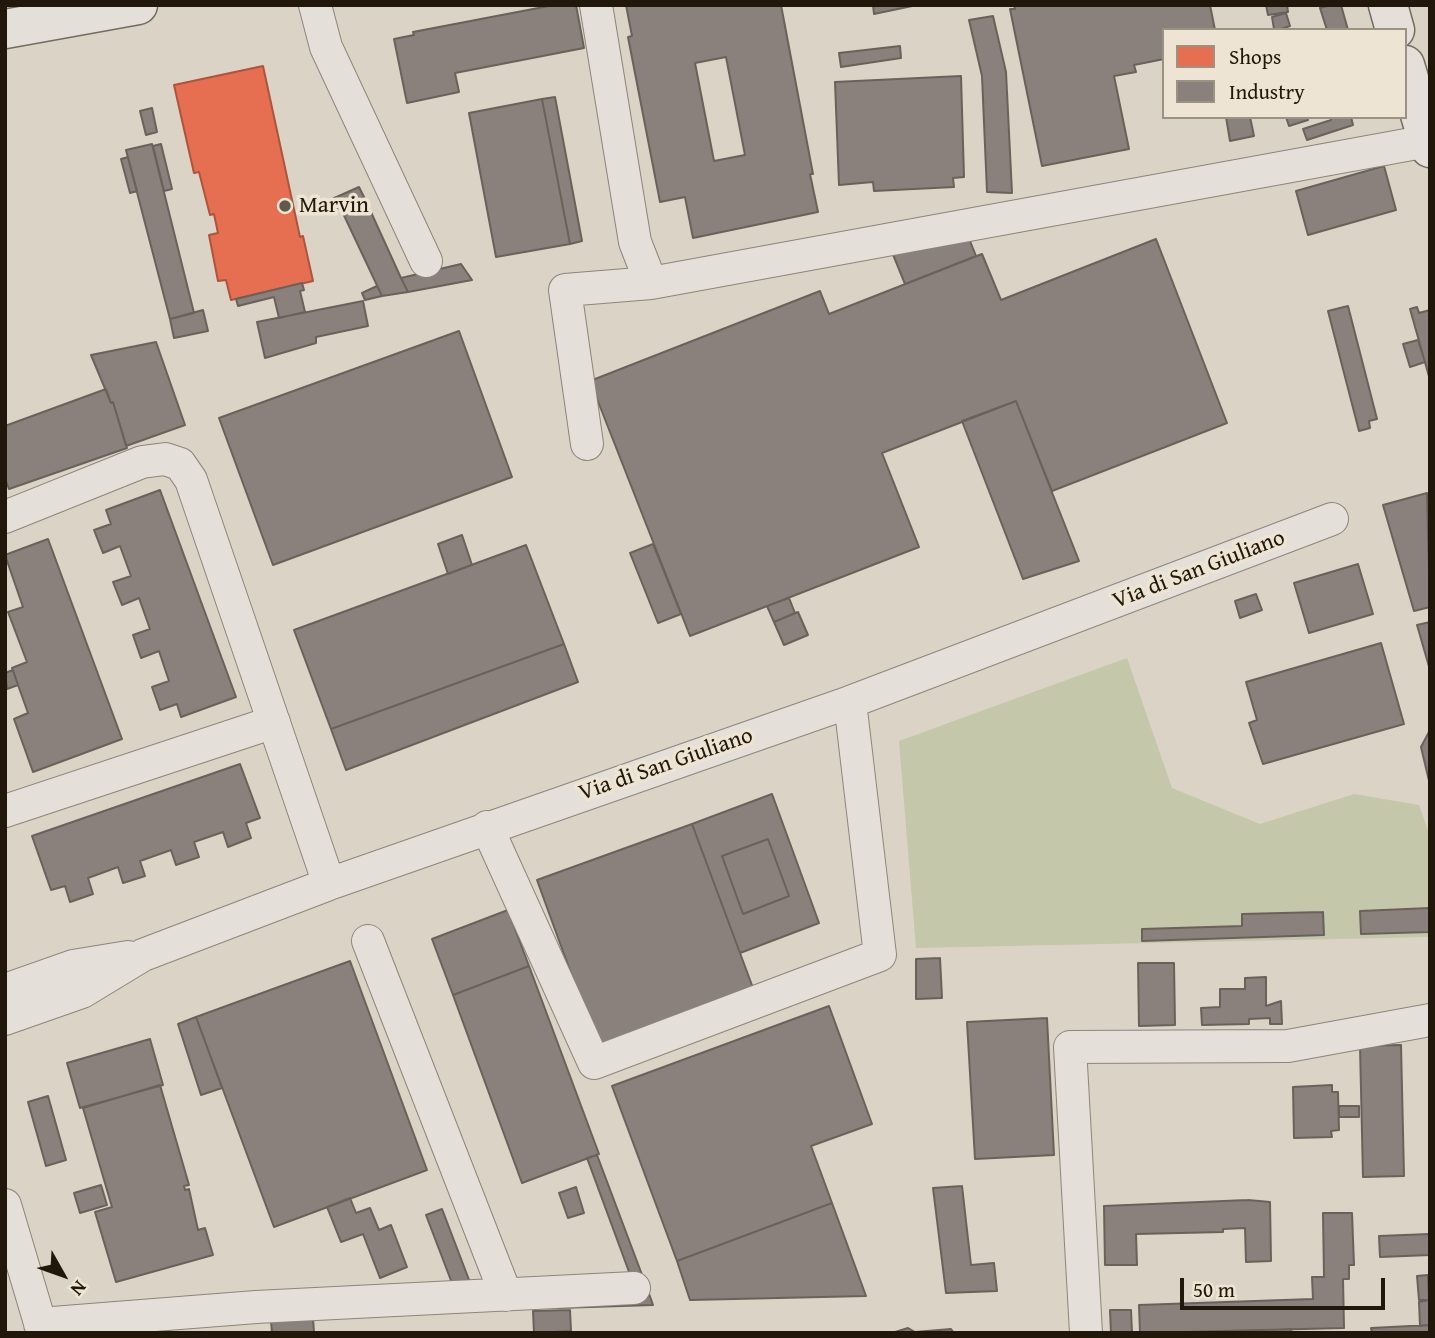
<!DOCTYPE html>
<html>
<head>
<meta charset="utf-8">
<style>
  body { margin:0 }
  #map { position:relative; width:1435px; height:1338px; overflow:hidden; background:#dbd3c5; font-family:"Gentium Book Plus",serif }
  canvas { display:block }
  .frame { position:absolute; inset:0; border:7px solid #21180b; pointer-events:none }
  .legend { position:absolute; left:1162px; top:28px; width:245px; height:91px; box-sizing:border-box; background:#ede4d3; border:2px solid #9b9283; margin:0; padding:9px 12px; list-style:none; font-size:21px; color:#21180b }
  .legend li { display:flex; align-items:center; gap:14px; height:35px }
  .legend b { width:35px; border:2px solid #9b9283 }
  .north { position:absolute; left:28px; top:1240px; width:70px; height:70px; -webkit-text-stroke:5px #ede4d3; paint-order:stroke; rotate:130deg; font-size:19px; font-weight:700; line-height:28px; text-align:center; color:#21180b }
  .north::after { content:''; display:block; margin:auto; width:24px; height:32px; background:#21180b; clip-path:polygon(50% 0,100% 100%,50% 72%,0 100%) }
  .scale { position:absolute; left:1180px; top:1278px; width:205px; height:32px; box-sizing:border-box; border:4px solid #21180b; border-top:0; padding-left:9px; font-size:21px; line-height:24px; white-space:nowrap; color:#21180b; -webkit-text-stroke:5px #ede4d3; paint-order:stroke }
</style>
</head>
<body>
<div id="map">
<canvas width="1435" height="1338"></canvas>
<div class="frame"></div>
<ul class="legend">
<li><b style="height:19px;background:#e76f51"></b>Shops</li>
<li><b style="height:19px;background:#8a817c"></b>Industry</li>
</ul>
<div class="north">N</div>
<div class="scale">50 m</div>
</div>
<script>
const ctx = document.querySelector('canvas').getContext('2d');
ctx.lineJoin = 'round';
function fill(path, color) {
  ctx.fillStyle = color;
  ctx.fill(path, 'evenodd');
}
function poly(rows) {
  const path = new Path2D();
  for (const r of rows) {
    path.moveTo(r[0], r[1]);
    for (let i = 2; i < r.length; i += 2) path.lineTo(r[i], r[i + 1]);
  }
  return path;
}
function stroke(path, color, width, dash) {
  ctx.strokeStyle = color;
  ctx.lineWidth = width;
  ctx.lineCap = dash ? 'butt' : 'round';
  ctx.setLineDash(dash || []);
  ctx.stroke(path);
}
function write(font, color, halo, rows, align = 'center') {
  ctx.font = font + ' "Gentium Book Plus",serif';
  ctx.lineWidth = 7;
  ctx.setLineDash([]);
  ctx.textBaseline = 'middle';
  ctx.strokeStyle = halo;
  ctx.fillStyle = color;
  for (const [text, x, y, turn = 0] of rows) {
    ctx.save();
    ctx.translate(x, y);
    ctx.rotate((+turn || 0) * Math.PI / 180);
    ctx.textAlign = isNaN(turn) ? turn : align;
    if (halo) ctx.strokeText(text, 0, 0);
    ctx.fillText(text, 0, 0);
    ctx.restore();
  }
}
fill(poly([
  [1127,658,1172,788,1260,824,1354,794,1419,805,1430,836,1430,937,916,948,899,741]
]), '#c4c7a9');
const shops = poly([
  [263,66,300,237,303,236,313,281,231,300,226,280,218,281,209,235,218,233,214,214,210,215,199,172,194,173,174,85,263,66]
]);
fill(shops, '#e76f51');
stroke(shops, '#ac553c', 2);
const industry = poly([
  [554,5,576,5,584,48,455,73,459,92,407,103,394,39,414,35,413,32,554,5],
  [626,5,781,5,813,174,810,174,818,212,693,238,685,197,660,202,628,37,632,36,626,5],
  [726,57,745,155,714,161,695,63,726,57],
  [873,5,917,5,874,14,873,5],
  [1014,5,1210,5,1215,30,1164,30,1164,59,1134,65,1136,72,1114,76,1129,149,1042,166,1010,9,1015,9,1014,5],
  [1266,5,1287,5,1288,12,1268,15,1266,5],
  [1331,5,1341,5,1348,30,1327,30,1320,8,1331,5],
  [1286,13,1290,26,1278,30,1266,30,1274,29,1272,17,1286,13],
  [993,16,1006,72,1012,193,987,192,982,76,969,20,993,16],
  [900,46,901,58,841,67,839,53,900,46],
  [961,76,964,177,953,178,954,187,874,191,873,182,839,185,835,82,961,76],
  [555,97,582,241,570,244,542,99,555,97],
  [542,99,570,244,496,257,469,113,542,99],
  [152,108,157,132,146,135,140,111,152,108],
  [1226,117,1250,117,1254,136,1230,141,1226,117],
  [1286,117,1307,117,1308,120,1289,126,1286,117],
  [1330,117,1351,117,1353,125,1307,140,1303,129,1331,120,1330,117],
  [152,144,194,313,170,319,126,150,152,144],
  [161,144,172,189,164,191,153,146,161,144],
  [128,157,137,191,130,193,121,159,128,157],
  [1384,166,1396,210,1308,235,1296,191,1384,166],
  [359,187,365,199,337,209,332,199,359,187],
  [365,199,401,278,408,292,382,296,341,209,365,199],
  [968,236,976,256,905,284,892,252,968,236],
  [1156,239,1227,423,1052,491,1016,401,882,453,919,547,690,636,590,381,820,291,829,314,982,254,1001,300,1156,239],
  [461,264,472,280,408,292,401,278,461,264],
  [302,283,304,290,300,291,305,312,279,318,274,297,238,306,236,299,302,283],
  [377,286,382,296,365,300,362,293,377,286],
  [363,301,368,326,316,337,316,343,265,358,257,322,363,301],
  [1348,306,1377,419,1369,421,1370,428,1359,431,1328,311,1348,306],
  [1417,307,1419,313,1430,310,1430,380,1410,309,1417,307],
  [203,310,208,331,174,338,170,319,203,310],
  [459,331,512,477,273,565,219,418,459,331],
  [1418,340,1425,362,1410,367,1403,344,1418,340],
  [156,342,185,425,126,446,113,402,111,403,91,355,156,342],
  [106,389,111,403,113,402,127,448,9,489,5,479,5,426,106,389],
  [1016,401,1079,561,1023,579,962,421,1016,401],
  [160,490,236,697,181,717,177,704,160,710,152,687,169,681,159,651,141,658,133,635,150,629,139,598,122,605,113,582,131,576,120,546,103,553,94,530,111,524,106,510,160,490],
  [1427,493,1430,607,1414,611,1383,505,1427,493],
  [462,535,472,565,448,574,438,544,462,535],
  [48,539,122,739,33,772,14,719,28,713,12,668,27,662,8,612,23,607,5,555,48,539],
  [653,544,681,614,658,623,630,553,653,544],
  [526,545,564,644,331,729,294,630,526,545],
  [1358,564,1373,614,1309,633,1294,583,1358,564],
  [1256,594,1262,610,1240,618,1235,601,1256,594],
  [789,598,795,613,774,622,767,606,789,598],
  [798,612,808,635,784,645,774,622,798,612],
  [1430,622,1430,670,1417,625,1430,622],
  [1381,643,1404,724,1263,764,1249,723,1257,720,1246,682,1381,643],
  [564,644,578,682,346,770,331,729,564,644],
  [13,670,18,685,7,689,5,673,13,670],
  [1430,730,1430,785,1421,747,1430,730],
  [240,764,260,818,246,823,251,838,228,847,223,832,194,842,199,857,176,865,171,850,140,861,145,876,123,883,118,867,88,878,93,894,70,902,65,886,51,890,32,836,240,764],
  [772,794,819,923,740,953,692,824,772,794],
  [768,839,789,896,743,914,722,856,768,839],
  [692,824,756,996,600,1053,537,880,692,824],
  [768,839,789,896,743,914,722,856,768,839],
  [1430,908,1430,932,1361,934,1360,911,1430,908],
  [508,910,529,966,453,995,432,939,508,910],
  [1323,912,1324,935,1142,941,1142,929,1242,926,1242,914,1323,912],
  [940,958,942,998,916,999,916,959,940,958],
  [350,961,427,1170,274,1227,196,1017,350,961],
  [1138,963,1174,963,1175,1025,1139,1026,1138,963],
  [529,966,599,1154,522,1183,453,995,529,966],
  [1266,977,1266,1006,1281,1001,1282,1024,1270,1024,1270,1018,1249,1019,1249,1024,1202,1025,1201,1008,1220,1007,1220,989,1245,989,1245,978,1266,977],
  [829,1006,872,1124,811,1146,832,1203,677,1261,612,1086,829,1006],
  [196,1017,222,1088,201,1095,178,1024,196,1017],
  [1047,1018,1054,1155,975,1159,967,1022,1047,1018],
  [150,1039,163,1085,80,1108,67,1063,150,1039],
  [1401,1045,1404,1176,1363,1177,1360,1046,1401,1045],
  [160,1085,189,1185,184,1186,185,1190,189,1189,198,1230,205,1228,213,1255,116,1282,95,1212,112,1207,83,1108,160,1085],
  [1332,1085,1332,1092,1338,1092,1339,1130,1331,1131,1332,1137,1294,1138,1293,1087,1332,1085],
  [48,1096,66,1160,46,1166,28,1102,48,1096],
  [1339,1106,1359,1106,1359,1117,1339,1117,1339,1106],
  [597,1155,647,1288,653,1305,558,1308,557,1292,635,1288,587,1158,597,1155],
  [101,1185,107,1205,80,1213,74,1193,101,1185],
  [962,1186,971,1265,994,1263,997,1291,946,1293,933,1188,962,1186],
  [576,1187,584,1213,568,1218,559,1193,576,1187],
  [350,1198,356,1213,370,1208,379,1230,391,1225,407,1267,380,1278,363,1234,341,1242,327,1207,350,1198],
  [1248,1200,1270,1202,1271,1261,1246,1262,1245,1228,1223,1229,1223,1232,1136,1234,1137,1265,1105,1265,1104,1206,1248,1200],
  [832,1203,866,1296,690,1300,677,1261,832,1203],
  [442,1209,479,1306,463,1312,426,1215,442,1209],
  [1323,1213,1352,1213,1354,1265,1349,1265,1349,1279,1343,1279,1344,1328,1140,1333,1139,1305,1313,1299,1312,1277,1324,1277,1323,1213],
  [1430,1234,1430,1255,1380,1257,1379,1236,1430,1234],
  [1428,1275,1429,1300,1419,1300,1417,1276,1428,1275],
  [1429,1300,1430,1300,1430,1325,1420,1326,1419,1302,1429,1300],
  [570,1310,571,1331,534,1333,533,1311,570,1310],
  [1110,1310,1131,1310,1132,1333,1111,1333,1110,1310],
  [313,1318,314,1333,272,1333,271,1321,313,1318],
  [1430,1325,1430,1333,1372,1333,1371,1328,1430,1325],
  [908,1328,915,1332,951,1329,954,1333,892,1333,908,1328],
  [1291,1329,1292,1333,1182,1333,1269,1330,1291,1329]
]);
fill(industry, '#8a817c');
stroke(industry, '#6a625a', 2);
const street = poly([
  [315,5,326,47,426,261],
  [596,5,635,242,651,283],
  [587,444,565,290,651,283,1428,141],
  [5,517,142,462,165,459,180,464,191,480,329,884],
  [5,811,274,722],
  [487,827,594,1063,880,955,850,702],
  [368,941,506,1295],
  [5,990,73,966,128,957],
  [5,1019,82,992,143,955,329,884,850,702,1332,519],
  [5,1205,43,1333],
  [40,1324,256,1307,634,1288],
  [1086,1333,1070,1047,1288,1046,1430,1020]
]);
const secondary = poly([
  [1388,5,1395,30],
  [5,29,138,5],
  [1405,65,1430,148]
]);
stroke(street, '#8b857c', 34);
stroke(secondary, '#716c63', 41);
stroke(street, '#e4dfd8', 32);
stroke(secondary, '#e4dfd8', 38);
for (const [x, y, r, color] of [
  [285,206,7,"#62594c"]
]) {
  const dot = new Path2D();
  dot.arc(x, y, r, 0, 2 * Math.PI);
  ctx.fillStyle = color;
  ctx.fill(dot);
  stroke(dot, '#ede4d3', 2.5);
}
write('23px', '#21180b', '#ede4d3', [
  ["Marvin",299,206]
], 'left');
write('23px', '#21180b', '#ede4d3', [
  ["Via di San Giuliano",1199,570,-21],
  ["Via di San Giuliano",666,765,-19]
]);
</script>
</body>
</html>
